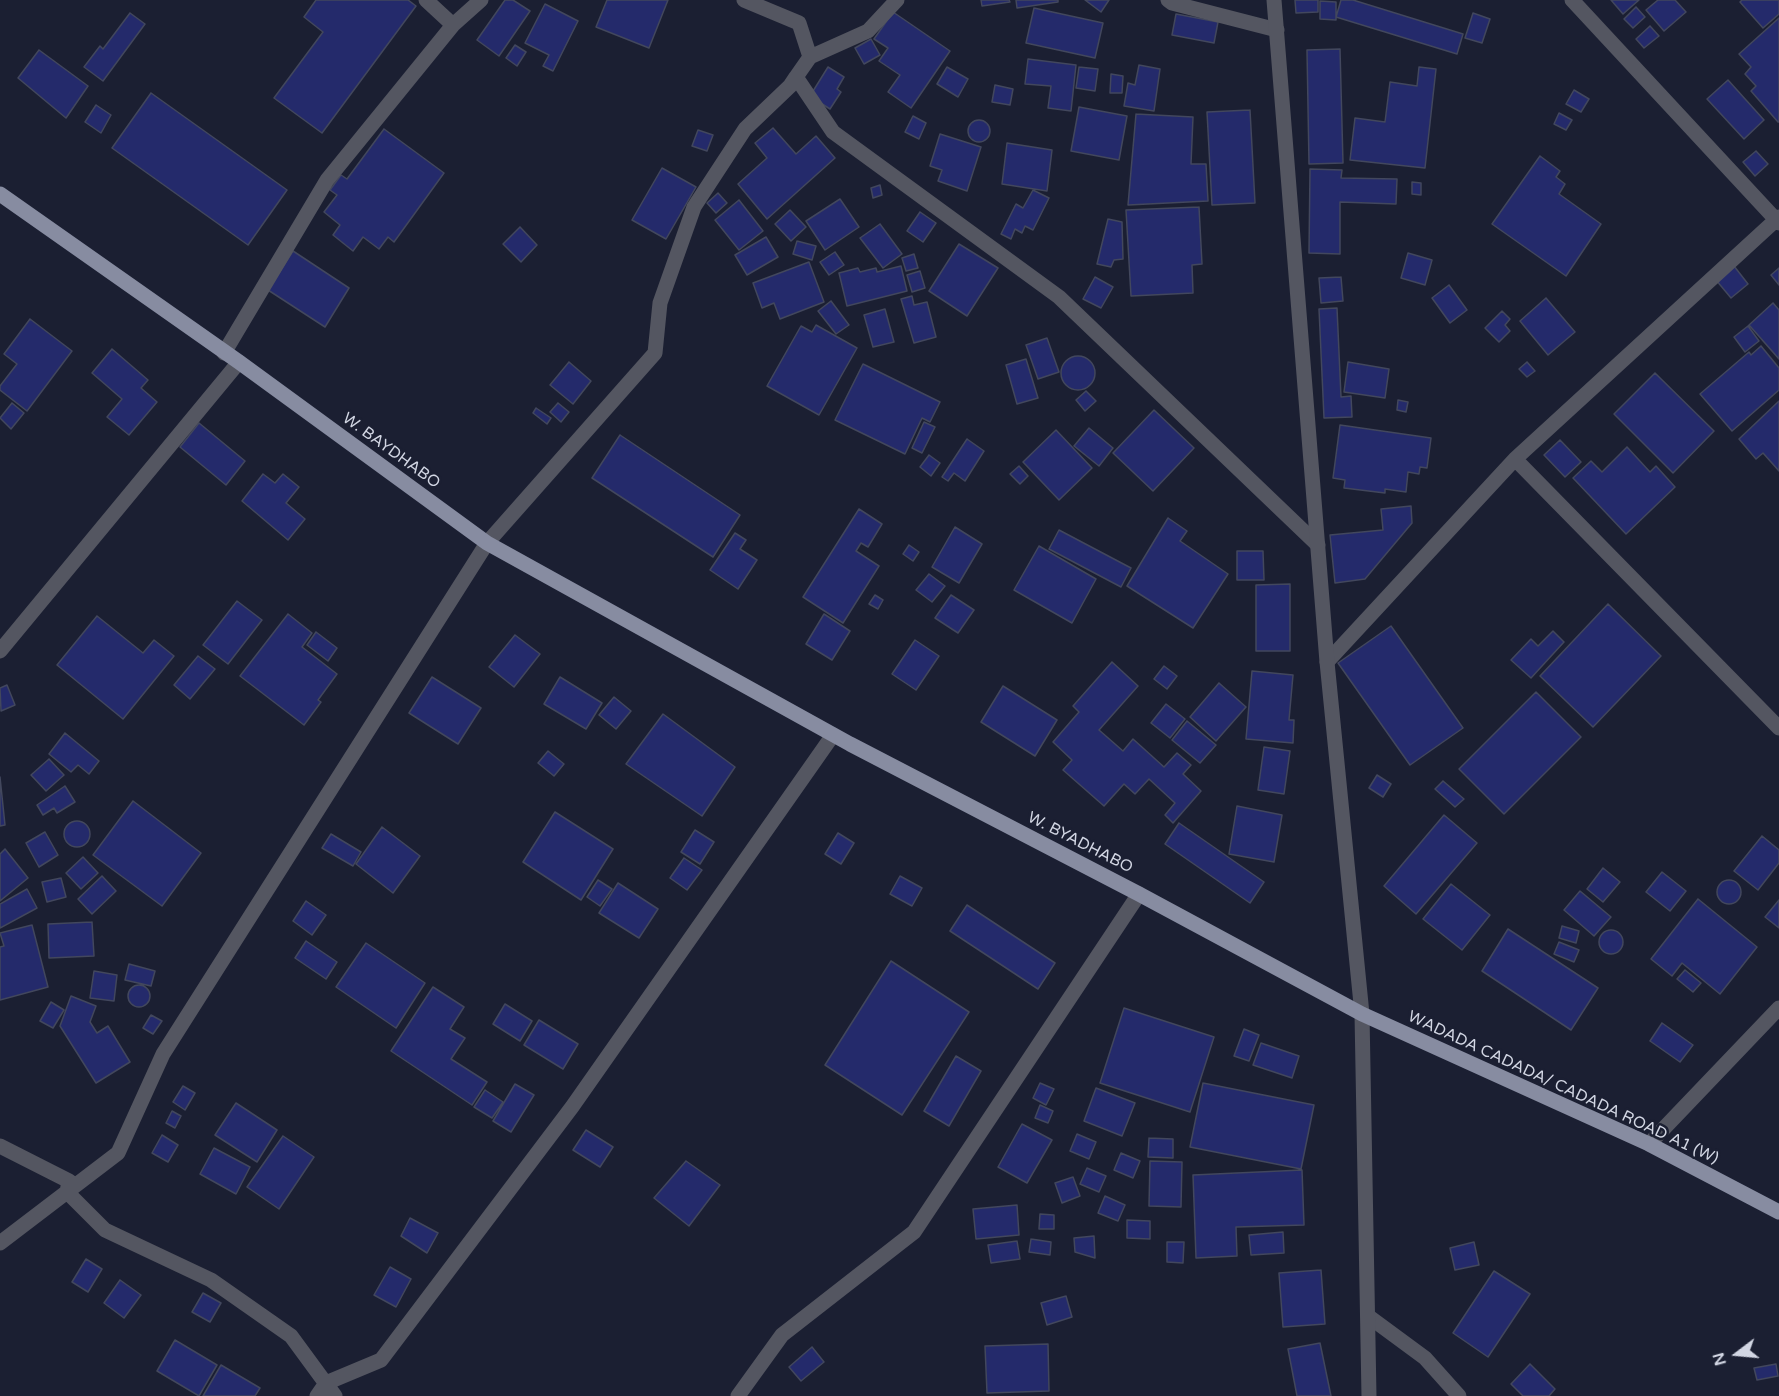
<!DOCTYPE html>
<html>
<head>
<meta charset="utf-8">
<style>
  body { margin:0 }
  #map { position:relative; width:1779px; height:1396px; overflow:hidden; background:#1b1f32; font-family:"Varela Round",sans-serif }
  canvas { display:block }
  .north { position:absolute; left:1707px; top:1324px; width:60px; height:60px; -webkit-text-stroke:4px #1b1f32; paint-order:stroke; rotate:254deg; font-size:16px; font-weight:700; line-height:24px; text-align:center; color:#d2d6e3 }
  .north::after { content:''; display:block; margin:auto; width:21px; height:27px; background:#d2d6e3; clip-path:polygon(50% 0,100% 100%,50% 72%,0 100%) }
</style>
</head>
<body>
<div id="map">
<canvas width="1779" height="1396"></canvas>
<div class="north">N</div>
</div>
<script>
const ctx = document.querySelector('canvas').getContext('2d');
ctx.lineJoin = 'round';
function fill(path, color) {
  ctx.fillStyle = color;
  ctx.fill(path, 'evenodd');
}
function poly(rows) {
  const path = new Path2D();
  for (const r of rows) {
    if (r.length === 3) {
      path.moveTo(r[0] + r[2], r[1]);
      path.arc(r[0], r[1], r[2], 0, 2 * Math.PI);
      continue;
    }
    path.moveTo(r[0], r[1]);
    for (let i = 2; i < r.length; i += 2) path.lineTo(r[i], r[i + 1]);
  }
  return path;
}
function stroke(path, color, width, dash) {
  ctx.strokeStyle = color;
  ctx.lineWidth = width;
  ctx.lineCap = dash ? 'butt' : 'round';
  ctx.setLineDash(dash || []);
  ctx.stroke(path);
}
function write(font, color, halo, rows, align = 'center') {
  ctx.font = font + ' "Varela Round",sans-serif';
  ctx.lineWidth = 5;
  ctx.setLineDash([]);
  ctx.textBaseline = 'middle';
  ctx.strokeStyle = halo;
  ctx.fillStyle = color;
  for (const [text, x, y, turn = 0] of rows) {
    ctx.save();
    ctx.translate(x, y);
    ctx.rotate((+turn || 0) * Math.PI / 180);
    ctx.textAlign = isNaN(turn) ? turn : align;
    if (halo) ctx.strokeText(text, 0, 0);
    ctx.fillText(text, 0, 0);
    ctx.restore();
  }
}
const building = poly([
  [316,0,408,0,416,6,322,133,274,98,323,32,304,17,316,0],
  [505,0,513,0,530,11,499,56,477,40,505,0],
  [607,0,668,0,649,48,596,27,607,0],
  [981,0,1009,0,1010,2,982,6,981,0],
  [1016,0,1058,0,1058,2,1017,8,1016,0],
  [1085,0,1109,0,1101,12,1085,0],
  [1295,0,1318,0,1318,12,1296,13,1295,0],
  [1341,0,1353,0,1463,34,1457,54,1336,17,1341,0],
  [1611,0,1639,0,1623,14,1611,0],
  [1658,0,1675,0,1686,12,1664,31,1646,10,1658,0],
  [1742,0,1779,0,1779,14,1763,28,1740,2,1742,0],
  [1320,1,1336,2,1336,20,1320,19,1320,1],
  [545,4,578,21,553,71,543,66,549,55,525,43,545,4],
  [1636,7,1645,17,1633,28,1624,19,1636,7],
  [1034,8,1103,23,1095,58,1026,43,1034,8],
  [893,12,950,51,911,108,888,92,900,75,879,61,888,48,874,39,893,12],
  [130,13,145,24,103,81,84,67,100,46,103,49,130,13],
  [1473,13,1490,19,1482,43,1465,38,1473,13],
  [1176,14,1218,22,1214,43,1172,35,1176,14],
  [1779,18,1779,122,1778,122,1751,91,1756,86,1745,74,1751,67,1739,54,1779,18],
  [1650,26,1659,36,1644,48,1636,39,1650,26],
  [871,39,880,55,864,64,855,48,871,39],
  [515,45,526,52,517,66,506,58,515,45],
  [1340,49,1343,163,1309,164,1307,50,1340,49],
  [39,50,88,86,66,118,18,78,39,50],
  [1028,59,1076,65,1071,111,1048,108,1051,86,1025,84,1028,59],
  [1139,65,1160,69,1154,111,1124,106,1128,83,1135,85,1139,65],
  [828,67,844,77,837,89,841,92,830,109,810,96,828,67],
  [947,67,968,79,958,97,937,84,947,67],
  [1079,67,1098,69,1095,91,1076,88,1079,67],
  [1419,67,1436,69,1425,168,1350,160,1355,118,1385,122,1390,82,1417,86,1419,67],
  [1111,74,1123,76,1122,93,1110,93,1111,74],
  [1728,80,1764,120,1744,139,1707,99,1728,80],
  [995,85,1013,89,1010,105,992,102,995,85],
  [1574,90,1589,99,1581,112,1566,104,1574,90],
  [151,93,287,190,248,245,112,148,151,93],
  [96,105,111,115,101,133,85,122,96,105],
  [1079,107,1127,116,1119,160,1071,151,1079,107],
  [1250,110,1255,203,1212,205,1207,112,1250,110],
  [1559,113,1572,120,1566,130,1554,124,1559,113],
  [1136,114,1193,117,1191,164,1206,164,1208,201,1128,205,1136,114],
  [913,116,926,123,919,139,905,132,913,116],
  [979,131,11],
  [773,128,796,154,816,136,835,158,767,219,738,184,767,158,755,143,773,128],
  [384,129,444,173,394,242,388,237,379,249,363,237,353,251,333,235,340,225,324,212,337,195,330,190,341,175,347,179,384,129],
  [698,130,713,135,707,151,692,146,698,130],
  [940,134,981,147,967,191,938,181,942,170,930,166,940,134],
  [1007,143,1052,150,1047,191,1002,184,1007,143],
  [1756,151,1768,164,1755,176,1743,162,1756,151],
  [1540,156,1560,171,1556,177,1565,184,1559,194,1601,224,1566,276,1492,224,1540,156],
  [662,168,696,187,666,239,632,220,662,168],
  [1310,169,1342,170,1341,178,1397,179,1396,204,1340,202,1340,254,1309,253,1310,169],
  [1412,182,1421,183,1421,195,1412,194,1412,182],
  [880,185,882,195,873,198,871,188,880,185],
  [1033,190,1049,198,1033,230,1025,226,1022,233,1015,229,1011,239,1001,234,1016,204,1023,208,1033,190],
  [718,193,727,203,716,213,707,203,718,193],
  [840,199,859,227,825,250,806,221,840,199],
  [739,200,763,231,739,250,715,220,739,200],
  [1199,207,1202,264,1192,265,1193,293,1131,296,1126,210,1199,207],
  [790,210,806,227,791,241,775,224,790,210],
  [920,212,936,223,923,242,907,231,920,212],
  [1108,219,1122,222,1123,259,1114,260,1111,267,1097,264,1108,219],
  [880,224,902,254,883,268,860,238,880,224],
  [520,227,537,245,521,262,503,244,520,227],
  [766,237,778,257,747,275,735,255,766,237],
  [797,241,816,246,812,260,793,254,797,241],
  [959,244,998,268,967,316,929,291,959,244],
  [293,251,349,288,325,327,268,290,293,251],
  [835,252,844,265,829,275,820,262,835,252],
  [1408,253,1432,260,1425,285,1401,278,1408,253],
  [914,254,918,268,906,271,902,258,914,254],
  [809,262,824,302,780,319,774,303,762,308,753,283,809,262],
  [901,266,907,291,847,306,839,273,858,268,860,272,876,268,877,272,901,266],
  [1734,266,1748,284,1731,298,1716,280,1734,266],
  [1779,268,1779,285,1771,275,1779,268],
  [920,271,925,288,912,292,907,275,920,271],
  [1095,277,1113,287,1101,308,1083,299,1095,277],
  [1341,277,1343,301,1321,303,1319,278,1341,277],
  [1449,285,1467,310,1450,323,1432,298,1449,285],
  [912,296,914,305,927,302,936,337,914,343,901,299,912,296],
  [1546,298,1575,332,1548,355,1520,321,1546,298],
  [831,301,849,325,836,334,818,311,831,301],
  [1773,303,1779,310,1779,359,1749,325,1773,303],
  [1337,308,1341,397,1351,396,1352,417,1324,418,1319,309,1337,308],
  [885,309,894,342,873,347,864,315,885,309],
  [1502,311,1510,319,1505,325,1510,331,1499,342,1485,328,1502,311],
  [30,319,72,351,27,411,0,390,0,386,17,364,4,354,30,319],
  [816,325,857,348,819,415,767,386,801,326,812,332,816,325],
  [1748,326,1759,341,1745,352,1734,337,1748,326],
  [1047,338,1059,372,1038,379,1026,345,1047,338],
  [1761,346,1779,368,1779,390,1732,431,1700,394,1749,352,1751,355,1761,346],
  [112,349,148,380,141,388,157,402,129,435,107,417,122,399,92,373,112,349],
  [1078,373,17],
  [1026,359,1038,398,1017,404,1006,365,1026,359],
  [569,362,591,381,573,404,550,385,569,362],
  [1348,362,1389,369,1385,398,1344,392,1348,362],
  [1527,362,1535,371,1527,377,1519,369,1527,362],
  [863,364,940,402,930,422,922,418,905,454,835,420,863,364],
  [1655,373,1714,431,1673,473,1614,414,1655,373],
  [1086,391,1096,401,1085,411,1076,400,1086,391],
  [1398,400,1408,402,1406,412,1397,410,1398,400],
  [1779,401,1779,471,1763,453,1756,459,1739,439,1779,401],
  [12,403,24,413,11,429,0,418,12,403],
  [558,403,569,412,561,422,550,412,558,403],
  [536,408,551,418,547,424,533,413,536,408],
  [1154,410,1194,448,1153,491,1113,453,1154,410],
  [924,422,935,427,922,453,912,448,924,422],
  [199,423,245,461,226,485,180,447,199,423],
  [1340,425,1431,438,1427,468,1420,467,1419,474,1408,472,1406,492,1385,489,1385,493,1344,488,1345,480,1333,478,1340,425],
  [1089,428,1113,448,1099,466,1074,446,1089,428],
  [1056,430,1092,468,1059,500,1023,462,1056,430],
  [620,435,740,515,713,557,592,478,620,435],
  [967,439,984,451,965,481,954,473,948,481,942,477,967,439],
  [1560,440,1581,462,1565,477,1544,455,1560,440],
  [1627,447,1650,472,1656,466,1675,487,1626,534,1573,478,1591,461,1602,472,1627,447],
  [929,455,940,463,931,476,920,467,929,455],
  [1019,466,1028,476,1020,484,1010,474,1019,466],
  [263,474,275,483,283,474,299,487,286,503,305,519,288,540,242,501,263,474],
  [1411,506,1412,523,1365,579,1335,583,1330,535,1383,530,1381,509,1411,506],
  [859,509,882,524,868,547,861,543,856,551,879,566,843,623,803,597,859,509],
  [1168,518,1187,531,1180,541,1228,574,1193,628,1127,586,1168,518],
  [955,527,982,544,959,583,932,567,955,527],
  [1059,530,1131,568,1121,587,1049,549,1059,530],
  [735,533,746,540,740,549,757,560,738,589,710,570,735,533],
  [909,545,919,552,913,561,903,554,909,545],
  [1039,546,1096,579,1072,623,1014,590,1039,546],
  [1237,551,1263,551,1264,580,1237,580,1237,551],
  [929,574,945,586,932,602,916,590,929,574],
  [1290,584,1290,651,1256,651,1256,585,1290,584],
  [875,595,883,600,878,609,869,604,875,595],
  [951,595,974,610,958,633,935,618,951,595],
  [237,601,262,620,228,664,203,645,237,601],
  [1608,604,1661,656,1593,727,1540,676,1608,604],
  [288,614,312,633,302,647,337,674,318,700,321,702,304,725,240,676,288,614],
  [824,614,850,631,832,660,806,644,824,614],
  [97,616,143,653,154,640,174,656,123,719,57,665,97,616],
  [1391,626,1463,728,1410,765,1338,663,1391,626],
  [1553,631,1564,642,1531,678,1511,660,1531,639,1538,646,1553,631],
  [316,632,337,648,328,661,307,645,316,632],
  [515,635,540,654,514,687,489,667,515,635],
  [915,640,939,656,916,690,892,674,915,640],
  [198,656,215,669,190,699,174,685,198,656],
  [1112,662,1138,686,1099,730,1123,751,1133,739,1164,767,1177,753,1191,765,1183,774,1201,791,1173,823,1165,815,1175,803,1149,779,1135,794,1124,784,1104,806,1063,770,1072,760,1053,742,1079,712,1073,706,1112,662],
  [1164,666,1177,676,1167,689,1154,679,1164,666],
  [1252,671,1293,675,1289,720,1294,720,1293,743,1246,739,1252,671],
  [432,677,481,708,458,744,409,713,432,677],
  [560,677,602,703,586,729,544,704,560,677],
  [1219,683,1246,707,1216,741,1190,717,1219,683],
  [7,685,15,705,1,711,0,688,7,685],
  [1003,686,1057,720,1035,756,981,722,1003,686],
  [1536,692,1581,737,1504,814,1459,769,1536,692],
  [614,697,631,711,616,729,599,715,614,697],
  [1166,704,1185,719,1170,738,1151,723,1166,704],
  [663,714,735,767,702,816,626,764,663,714],
  [1187,721,1216,745,1200,763,1172,740,1187,721],
  [65,733,99,761,89,774,78,765,71,772,49,754,65,733],
  [1264,747,1290,751,1284,794,1258,790,1264,747],
  [548,751,564,764,554,776,538,763,548,751],
  [49,759,64,775,46,791,31,775,49,759],
  [1377,775,1391,784,1383,797,1369,788,1377,775],
  [0,777,5,825,0,826,0,777],
  [1443,781,1464,799,1455,807,1435,789,1443,781],
  [65,786,75,802,57,813,54,808,43,815,37,805,65,786],
  [133,801,201,853,162,906,93,855,133,801],
  [1237,806,1282,815,1274,862,1229,854,1237,806],
  [555,812,613,849,581,900,523,862,555,812],
  [1444,815,1477,843,1416,914,1384,886,1444,815],
  [77,834,13],
  [1179,823,1264,882,1250,903,1165,844,1179,823],
  [382,827,420,856,393,893,356,864,382,827],
  [695,830,714,842,700,864,681,852,695,830],
  [45,832,58,855,39,867,26,843,45,832],
  [838,833,854,843,841,864,825,854,838,833],
  [331,834,361,852,353,866,322,848,331,834],
  [1762,836,1779,850,1779,863,1758,890,1734,871,1762,836],
  [5,849,28,878,0,901,0,854,5,849],
  [83,857,98,873,81,889,66,873,83,857],
  [684,858,702,870,687,890,670,878,684,858],
  [1603,868,1620,882,1603,902,1587,889,1603,868],
  [1662,872,1686,891,1670,911,1646,892,1662,872],
  [102,876,116,891,92,914,78,899,102,876],
  [900,876,922,888,912,906,890,894,900,876],
  [61,878,66,897,47,902,42,882,61,878],
  [598,880,612,889,600,906,587,897,598,880],
  [1729,892,12],
  [618,883,658,909,639,938,599,913,618,883],
  [1451,884,1490,915,1462,950,1423,919,1451,884],
  [27,889,37,908,0,928,0,904,27,889],
  [1580,891,1611,917,1594,936,1564,910,1580,891],
  [1698,899,1757,947,1720,994,1682,963,1672,976,1651,959,1698,899],
  [1779,900,1779,928,1765,917,1779,900],
  [306,901,326,915,312,935,293,921,306,901],
  [967,905,1055,963,1038,989,950,931,967,905],
  [92,922,94,956,49,958,48,924,92,922],
  [32,925,48,987,0,1000,0,947,4,946,0,933,32,925],
  [1562,926,1579,931,1576,943,1559,938,1562,926],
  [1508,929,1598,988,1571,1030,1482,971,1508,929],
  [1611,942,12],
  [306,941,337,962,326,979,295,958,306,941],
  [1559,942,1579,950,1574,962,1554,954,1559,942],
  [366,943,425,983,396,1028,336,987,366,943],
  [891,961,969,1012,902,1115,825,1065,891,961],
  [129,964,155,971,151,986,125,980,129,964],
  [1685,970,1701,983,1693,992,1677,979,1685,970],
  [94,971,117,975,114,1001,90,998,94,971],
  [139,996,11],
  [433,987,464,1007,450,1029,465,1038,451,1059,487,1082,472,1105,391,1051,433,987],
  [71,996,96,1006,90,1022,97,1033,108,1026,130,1062,96,1083,60,1026,71,996],
  [51,1002,64,1010,53,1028,40,1021,51,1002],
  [505,1004,532,1021,520,1041,493,1024,505,1004],
  [1124,1008,1214,1037,1190,1112,1100,1083,1124,1008],
  [151,1015,162,1021,153,1034,143,1028,151,1015],
  [539,1020,578,1044,563,1069,524,1045,539,1020],
  [1662,1023,1693,1045,1680,1062,1650,1041,1662,1023],
  [1244,1029,1259,1035,1249,1061,1234,1056,1244,1029],
  [1261,1043,1299,1056,1292,1078,1253,1065,1261,1043],
  [956,1056,981,1071,949,1126,924,1111,956,1056],
  [1040,1083,1054,1089,1046,1105,1033,1098,1040,1083],
  [1203,1083,1314,1105,1301,1169,1190,1147,1203,1083],
  [515,1084,534,1095,511,1132,493,1121,515,1084],
  [183,1086,195,1093,185,1110,173,1102,183,1086],
  [1096,1088,1135,1103,1122,1136,1084,1121,1096,1088],
  [485,1090,503,1102,492,1118,474,1107,485,1090],
  [236,1103,277,1130,257,1162,215,1135,236,1103],
  [1040,1105,1053,1111,1048,1123,1035,1118,1040,1105],
  [172,1111,181,1116,175,1128,166,1123,172,1111],
  [1022,1124,1052,1140,1027,1183,998,1167,1022,1124],
  [586,1130,613,1147,600,1167,573,1150,586,1130],
  [1077,1134,1096,1142,1089,1159,1070,1151,1077,1134],
  [162,1135,178,1145,168,1162,152,1153,162,1135],
  [283,1136,314,1157,279,1209,247,1187,283,1136],
  [1149,1138,1173,1139,1173,1158,1148,1157,1149,1138],
  [214,1148,250,1167,236,1194,200,1174,214,1148],
  [1121,1153,1140,1161,1133,1178,1114,1170,1121,1153],
  [686,1161,720,1185,689,1226,654,1198,686,1161],
  [1150,1161,1182,1162,1181,1207,1149,1206,1150,1161],
  [1087,1168,1106,1176,1099,1192,1080,1184,1087,1168],
  [1302,1170,1304,1225,1236,1227,1237,1256,1196,1258,1193,1175,1302,1170],
  [1073,1177,1080,1196,1062,1203,1055,1183,1073,1177],
  [1105,1196,1125,1205,1118,1221,1098,1213,1105,1196],
  [1017,1205,1019,1235,976,1239,973,1209,1017,1205],
  [1040,1214,1054,1215,1054,1229,1039,1229,1040,1214],
  [410,1218,438,1233,427,1253,401,1236,410,1218],
  [1127,1220,1150,1221,1150,1239,1127,1238,1127,1220],
  [1283,1232,1284,1253,1251,1255,1249,1235,1283,1232],
  [1094,1236,1095,1258,1075,1252,1074,1238,1094,1236],
  [1031,1239,1051,1242,1050,1255,1029,1252,1031,1239],
  [1017,1241,1020,1259,991,1263,988,1245,1017,1241],
  [1167,1242,1184,1242,1183,1263,1167,1262,1167,1242],
  [1474,1242,1479,1265,1455,1270,1450,1248,1474,1242],
  [86,1259,102,1269,88,1292,72,1282,86,1259],
  [390,1267,411,1279,396,1307,374,1295,390,1267],
  [1321,1270,1325,1324,1283,1327,1279,1273,1321,1270],
  [1494,1271,1530,1294,1488,1357,1453,1333,1494,1271],
  [120,1280,141,1295,124,1318,104,1303,120,1280],
  [203,1293,221,1303,210,1322,192,1312,203,1293],
  [1066,1296,1072,1317,1047,1325,1041,1303,1066,1296],
  [175,1340,217,1365,199,1396,157,1371,175,1340],
  [1320,1343,1331,1396,1297,1396,1288,1349,1320,1343],
  [1048,1344,1049,1391,987,1393,985,1346,1048,1344],
  [812,1347,824,1362,801,1381,789,1367,812,1347],
  [1530,1364,1555,1389,1549,1396,1523,1396,1511,1384,1530,1364],
  [1776,1364,1778,1376,1757,1380,1754,1368,1776,1364],
  [221,1365,260,1388,255,1396,203,1396,221,1365]
]);
fill(building, '#242a6b');
stroke(building, '#42475d', 1.5);
stroke(poly([
  [426,0,453,25],
  [744,0,799,23,810,57,796,77,833,132,1059,297,1318,545],
  [1168,0,1172,3,1277,30],
  [1572,0,1779,223],
  [810,57,868,31,897,0],
  [224,353,327,180,453,25,481,0],
  [1515,459,1779,728],
  [0,651,239,362],
  [1327,662,1515,459,1779,217],
  [1649,1144,1779,1008],
  [0,1146,69,1181,67,1192,105,1230,211,1280,291,1336,335,1396],
  [0,1243,118,1153,163,1054,487,543,655,353,660,303,694,207,745,129,790,86,796,77],
  [1368,1316,1425,1358,1459,1396],
  [317,1396,326,1383,381,1360,572,1107,833,735],
  [738,1396,782,1335,914,1232,1139,894]
]), '#545661', 15);
stroke(poly([
  [1274,0,1327,662,1362,1014,1369,1396]
]), '#545661', 15);
stroke(poly([
  [0,194,239,362,487,543,850,744,1139,894,1362,1014,1649,1144,1779,1212]
]), '#878ca1', 15);
write('16px', '#d2d6e3', '#1b1f32', [
  ["W. BAYDHABO",391,451,36],
  ["W. BYADHABO",1080,843,27],
  ["WADADA CADADA/ CADADA ROAD A1 (W)",1563,1088,25]
]);
</script>
</body>
</html>
